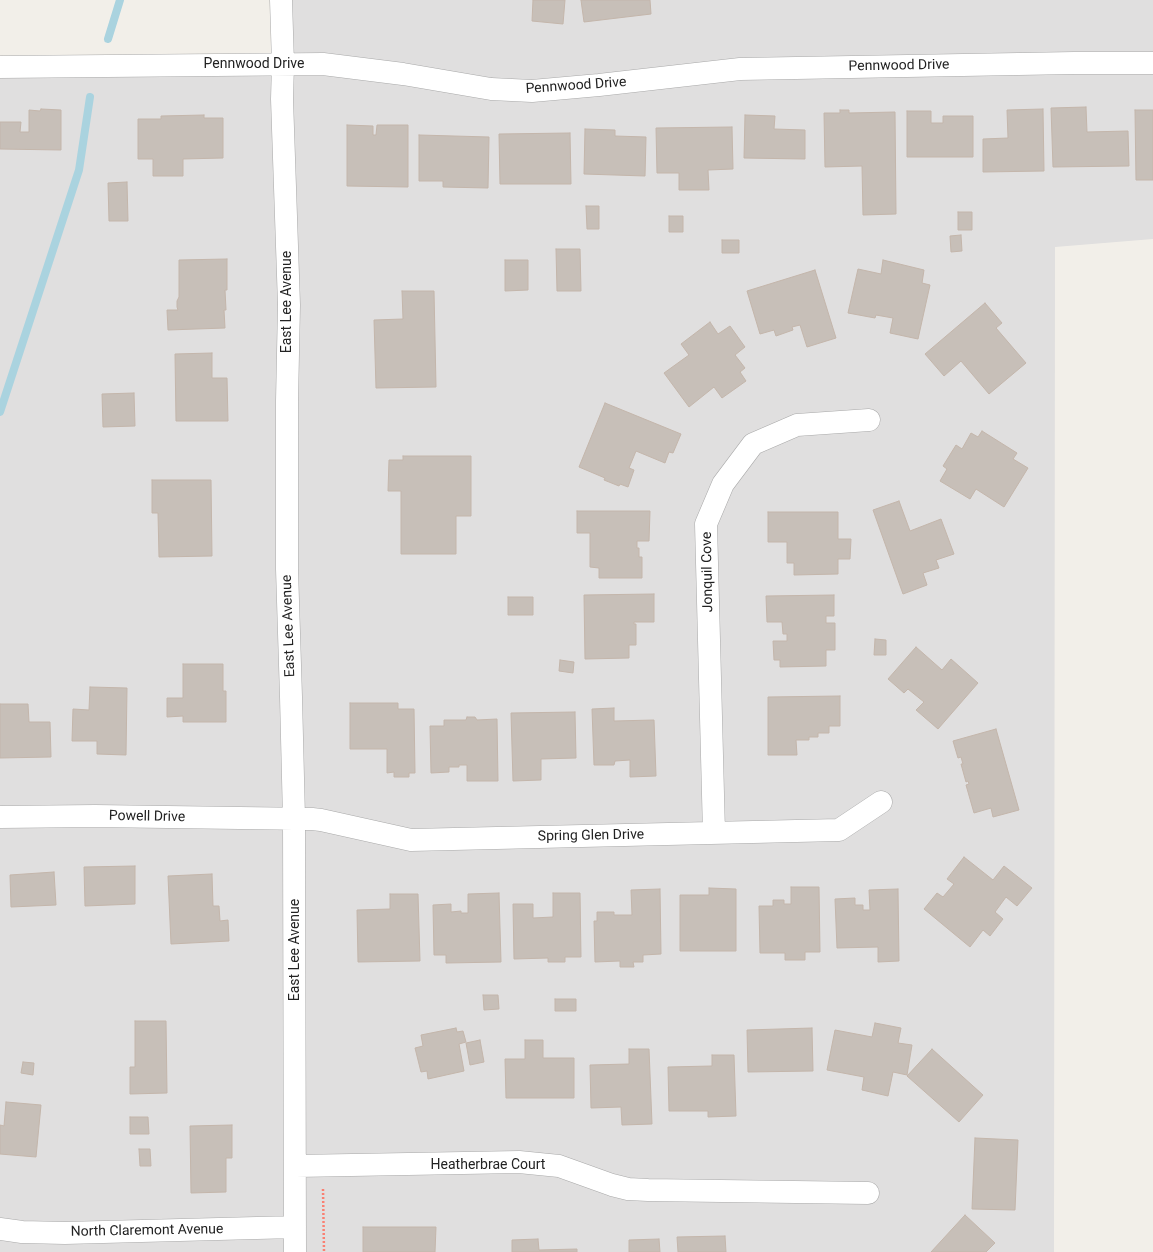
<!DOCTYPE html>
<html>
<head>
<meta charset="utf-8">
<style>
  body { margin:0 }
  canvas { display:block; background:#f2efe9 }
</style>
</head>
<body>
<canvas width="1153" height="1252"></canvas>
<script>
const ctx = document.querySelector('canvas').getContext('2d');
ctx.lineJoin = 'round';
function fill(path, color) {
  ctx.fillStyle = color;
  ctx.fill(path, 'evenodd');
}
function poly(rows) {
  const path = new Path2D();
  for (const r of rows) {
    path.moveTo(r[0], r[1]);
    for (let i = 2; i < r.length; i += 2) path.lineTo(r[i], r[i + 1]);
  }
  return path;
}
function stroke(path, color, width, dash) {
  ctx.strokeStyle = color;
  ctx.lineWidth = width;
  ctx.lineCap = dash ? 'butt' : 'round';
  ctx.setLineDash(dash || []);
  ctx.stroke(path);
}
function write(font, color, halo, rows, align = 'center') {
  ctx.font = font + ' Roboto,sans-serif';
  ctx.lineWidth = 3;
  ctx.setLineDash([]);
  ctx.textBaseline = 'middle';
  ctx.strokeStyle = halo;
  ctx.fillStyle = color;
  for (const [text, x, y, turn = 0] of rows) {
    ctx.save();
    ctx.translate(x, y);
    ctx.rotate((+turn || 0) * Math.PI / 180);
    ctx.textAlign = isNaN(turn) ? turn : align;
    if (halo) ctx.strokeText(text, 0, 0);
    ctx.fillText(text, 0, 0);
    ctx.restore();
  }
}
fill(poly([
  [281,0,1153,0,1153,239,1055,247,1054,1252,0,1252,0,68,283,64]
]), '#e0dfdf');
stroke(poly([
  [108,39,120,0],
  [0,412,79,170,90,97]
]), '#aad3df', 8);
const building = poly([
  [533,0,565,0,563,24,532,21,533,0],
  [581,0,650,0,651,14,584,22,581,0],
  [1086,107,1087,132,1128,131,1129,166,1053,167,1051,108,1086,107],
  [41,109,61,110,61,150,0,149,0,122,21,122,20,132,29,132,29,110,40,111,41,109],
  [1043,109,1044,171,983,172,983,139,1008,138,1007,110,1043,109],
  [840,110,849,110,849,113,895,112,896,214,863,215,862,166,825,167,824,113,840,113,840,110],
  [1135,110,1153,110,1153,180,1136,180,1135,110],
  [907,111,931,111,931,123,943,123,943,116,973,116,973,157,907,157,907,111],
  [204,115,204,118,223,118,223,158,183,159,183,176,153,176,153,159,138,159,138,119,161,119,161,116,204,115],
  [745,115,775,116,774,129,805,130,805,159,744,158,745,115],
  [347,125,373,126,373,135,376,135,377,125,408,125,408,187,347,186,347,125],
  [732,127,733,169,708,170,709,190,679,190,679,173,657,173,656,128,732,127],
  [585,129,615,130,615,136,646,137,645,176,584,174,585,129],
  [570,133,571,184,500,184,499,134,570,133],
  [419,135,489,137,488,188,443,187,443,181,419,181,419,135],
  [127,182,128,221,109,221,108,183,127,182],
  [586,206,599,206,599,229,587,229,586,206],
  [958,212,972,212,972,230,958,230,958,212],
  [669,216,683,216,683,232,669,232,669,216],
  [961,235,962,251,951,252,950,236,961,235],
  [722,240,739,240,739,253,722,253,722,240],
  [556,249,580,249,581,291,557,291,556,249],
  [227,259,227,290,225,290,226,310,224,310,225,328,168,330,167,310,178,310,177,307,177,301,179,297,179,260,227,259],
  [505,260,528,260,528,290,505,291,505,260],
  [883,260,924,270,922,283,930,285,918,339,890,333,893,318,876,315,875,318,848,313,858,269,881,274,883,260],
  [815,270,836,338,807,347,800,325,792,327,793,330,776,336,774,330,760,334,747,291,815,270],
  [402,291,434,291,436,387,376,388,374,320,403,319,402,291],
  [985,303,1002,323,996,328,1026,363,989,394,961,361,944,376,925,354,985,303],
  [710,322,718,334,730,326,745,347,735,355,745,368,740,372,746,381,722,398,714,387,689,407,664,373,689,355,681,344,710,322],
  [212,353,212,378,227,378,228,421,176,421,175,354,212,353],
  [134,393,135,426,103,427,102,394,134,393],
  [605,403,681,434,673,453,669,452,665,463,636,451,629,468,634,470,628,487,620,484,619,486,604,480,605,478,579,467,605,403],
  [982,431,1017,453,1013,459,1028,468,1004,507,976,489,970,499,940,481,947,469,943,466,956,445,962,449,971,433,978,437,982,431],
  [403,456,471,456,471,516,456,516,456,554,401,554,401,491,388,491,389,460,403,460,403,456],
  [152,480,211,480,212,556,159,557,158,513,152,513,152,480],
  [899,501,910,531,941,519,954,554,936,560,939,568,923,573,927,585,903,594,873,510,899,501],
  [577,511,650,511,649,541,637,541,637,548,639,548,639,557,642,557,642,578,599,578,599,568,590,567,590,533,577,533,577,511],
  [768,512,838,512,838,539,851,539,850,559,838,559,838,574,794,575,794,563,787,563,787,542,768,542,768,512],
  [654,594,654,622,634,622,634,624,636,624,636,645,629,645,629,658,585,659,584,595,654,594],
  [834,595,834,616,826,616,826,623,835,623,835,650,826,650,826,666,780,667,780,660,774,660,773,641,787,641,787,634,783,634,782,622,767,622,766,596,834,595],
  [508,597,533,597,533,615,508,615,508,597],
  [875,639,886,640,886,655,874,655,875,639],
  [916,647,942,670,951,659,978,683,938,729,916,710,924,702,908,689,904,693,888,679,916,647],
  [560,660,574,662,573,673,559,671,560,660],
  [183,664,223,664,223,691,226,691,226,722,183,722,183,716,167,717,167,698,183,698,183,664],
  [90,687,127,688,126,755,97,754,97,741,72,741,73,709,89,710,90,687],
  [840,696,840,726,829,726,829,733,818,733,818,737,809,737,809,740,796,740,797,755,768,755,768,697,840,696],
  [350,703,398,703,398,709,414,709,415,773,409,773,409,777,394,777,394,772,387,773,387,749,350,749,350,703],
  [0,704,28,704,29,722,50,722,51,757,0,758,0,704],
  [614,708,614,721,654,720,656,776,630,777,630,760,615,761,614,765,594,765,592,709,614,708],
  [575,712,576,758,541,759,541,780,513,781,511,713,575,712],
  [467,717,475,717,477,720,497,719,498,781,467,781,467,765,459,765,459,767,449,767,449,772,431,773,430,726,444,726,444,720,466,720,467,717],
  [996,729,1019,810,993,817,991,808,974,813,966,785,969,784,968,781,966,782,961,764,963,764,961,757,958,758,953,741,996,729],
  [964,857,993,880,1004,866,1032,888,1017,906,1006,897,995,912,1003,919,990,936,983,930,970,947,924,909,937,893,943,897,954,884,947,879,964,857],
  [135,866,135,904,85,906,84,867,135,866],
  [54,872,56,905,11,907,10,875,54,872],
  [212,874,213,906,219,906,220,921,228,920,229,941,171,944,168,876,212,874],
  [791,887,819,887,820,952,805,952,805,960,785,960,785,953,760,953,759,906,773,906,773,900,784,900,784,904,791,904,791,887],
  [709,888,736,889,736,951,680,951,680,895,709,895,709,888],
  [660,889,661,954,643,955,643,962,633,962,634,967,620,967,620,961,595,962,594,921,597,921,597,912,614,912,614,915,632,915,631,890,660,889],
  [898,889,899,961,878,962,878,947,837,948,835,899,855,898,855,905,863,905,863,910,870,910,869,890,898,889],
  [499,893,501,962,446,963,446,955,434,955,433,905,451,904,451,912,461,911,461,913,468,913,468,894,499,893],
  [553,893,580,893,581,957,565,957,565,962,548,962,548,958,514,959,513,904,533,904,533,918,553,917,553,893],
  [390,894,418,894,420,961,358,962,357,910,390,909,390,894],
  [483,995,498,995,499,1009,484,1010,483,995],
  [555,999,576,999,576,1011,555,1011,555,999],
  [135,1021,166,1021,167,1093,130,1094,130,1067,135,1067,135,1021],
  [875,1023,901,1028,898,1043,912,1045,907,1075,893,1072,888,1096,862,1090,864,1077,827,1070,835,1030,872,1037,875,1023],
  [456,1028,457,1032,463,1031,466,1042,459,1044,464,1071,428,1079,427,1071,421,1072,415,1048,423,1046,421,1035,456,1028],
  [812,1028,813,1071,748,1072,747,1030,812,1028],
  [480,1040,484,1062,470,1065,466,1043,480,1040],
  [525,1040,543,1040,543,1058,574,1058,574,1098,506,1098,505,1059,525,1059,525,1040],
  [629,1049,649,1049,652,1124,622,1125,621,1107,591,1108,590,1065,629,1064,629,1049],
  [932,1049,983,1095,959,1122,907,1076,932,1049],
  [712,1055,734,1055,736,1116,708,1117,708,1111,669,1111,668,1067,712,1066,712,1055],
  [23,1062,34,1063,33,1075,21,1073,23,1062],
  [6,1102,41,1105,36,1157,0,1154,0,1125,4,1126,6,1102],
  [130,1117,148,1117,149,1134,130,1134,130,1117],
  [232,1125,232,1158,226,1158,226,1192,191,1193,190,1126,232,1125],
  [975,1138,1018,1140,1015,1210,972,1209,975,1138],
  [139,1149,150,1149,151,1166,140,1166,139,1149],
  [965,1215,995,1243,986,1252,931,1252,965,1215],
  [363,1227,436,1227,435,1252,363,1252,363,1227],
  [725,1236,726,1252,678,1252,677,1237,725,1236],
  [538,1239,539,1250,577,1249,577,1252,512,1252,512,1240,538,1239],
  [659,1239,660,1252,629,1252,629,1240,659,1239]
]);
fill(building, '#c7bfb8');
stroke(building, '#c4b6ab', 1);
const minor = poly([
  [281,0,283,64,282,99,289,305,287,401,287,569,291,697,294,818,295,1252],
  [0,67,323,64,403,74,491,89,532,91,599,85,740,69,1074,63,1153,63],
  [0,817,95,816,312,819,321,820,411,840,839,830,881,802],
  [714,833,706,524,723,484,753,444,797,425,869,420],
  [296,1166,519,1162,559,1166,612,1185,628,1189,648,1190,868,1193],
  [0,1229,22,1232,65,1233,295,1227]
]);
stroke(minor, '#a9a9a9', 23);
stroke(poly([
  [323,1189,324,1252]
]), '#fa8072', 2.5, [2, 2]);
stroke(minor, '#fff', 22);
write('14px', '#222', '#fff', [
  ["Pennwood Drive",254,64],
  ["Pennwood Drive",899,66,-1],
  ["Pennwood Drive",576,86,-4],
  ["East Lee Avenue",287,302,-90],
  ["Jonquil Cove",708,572,-91],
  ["East Lee Avenue",289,626,-92],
  ["Powell Drive",147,817,1],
  ["Spring Glen Drive",591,836,-1],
  ["East Lee Avenue",295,950,-90],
  ["Heatherbrae Court",488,1165],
  ["North Claremont Avenue",147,1231,-1]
]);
</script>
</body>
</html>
